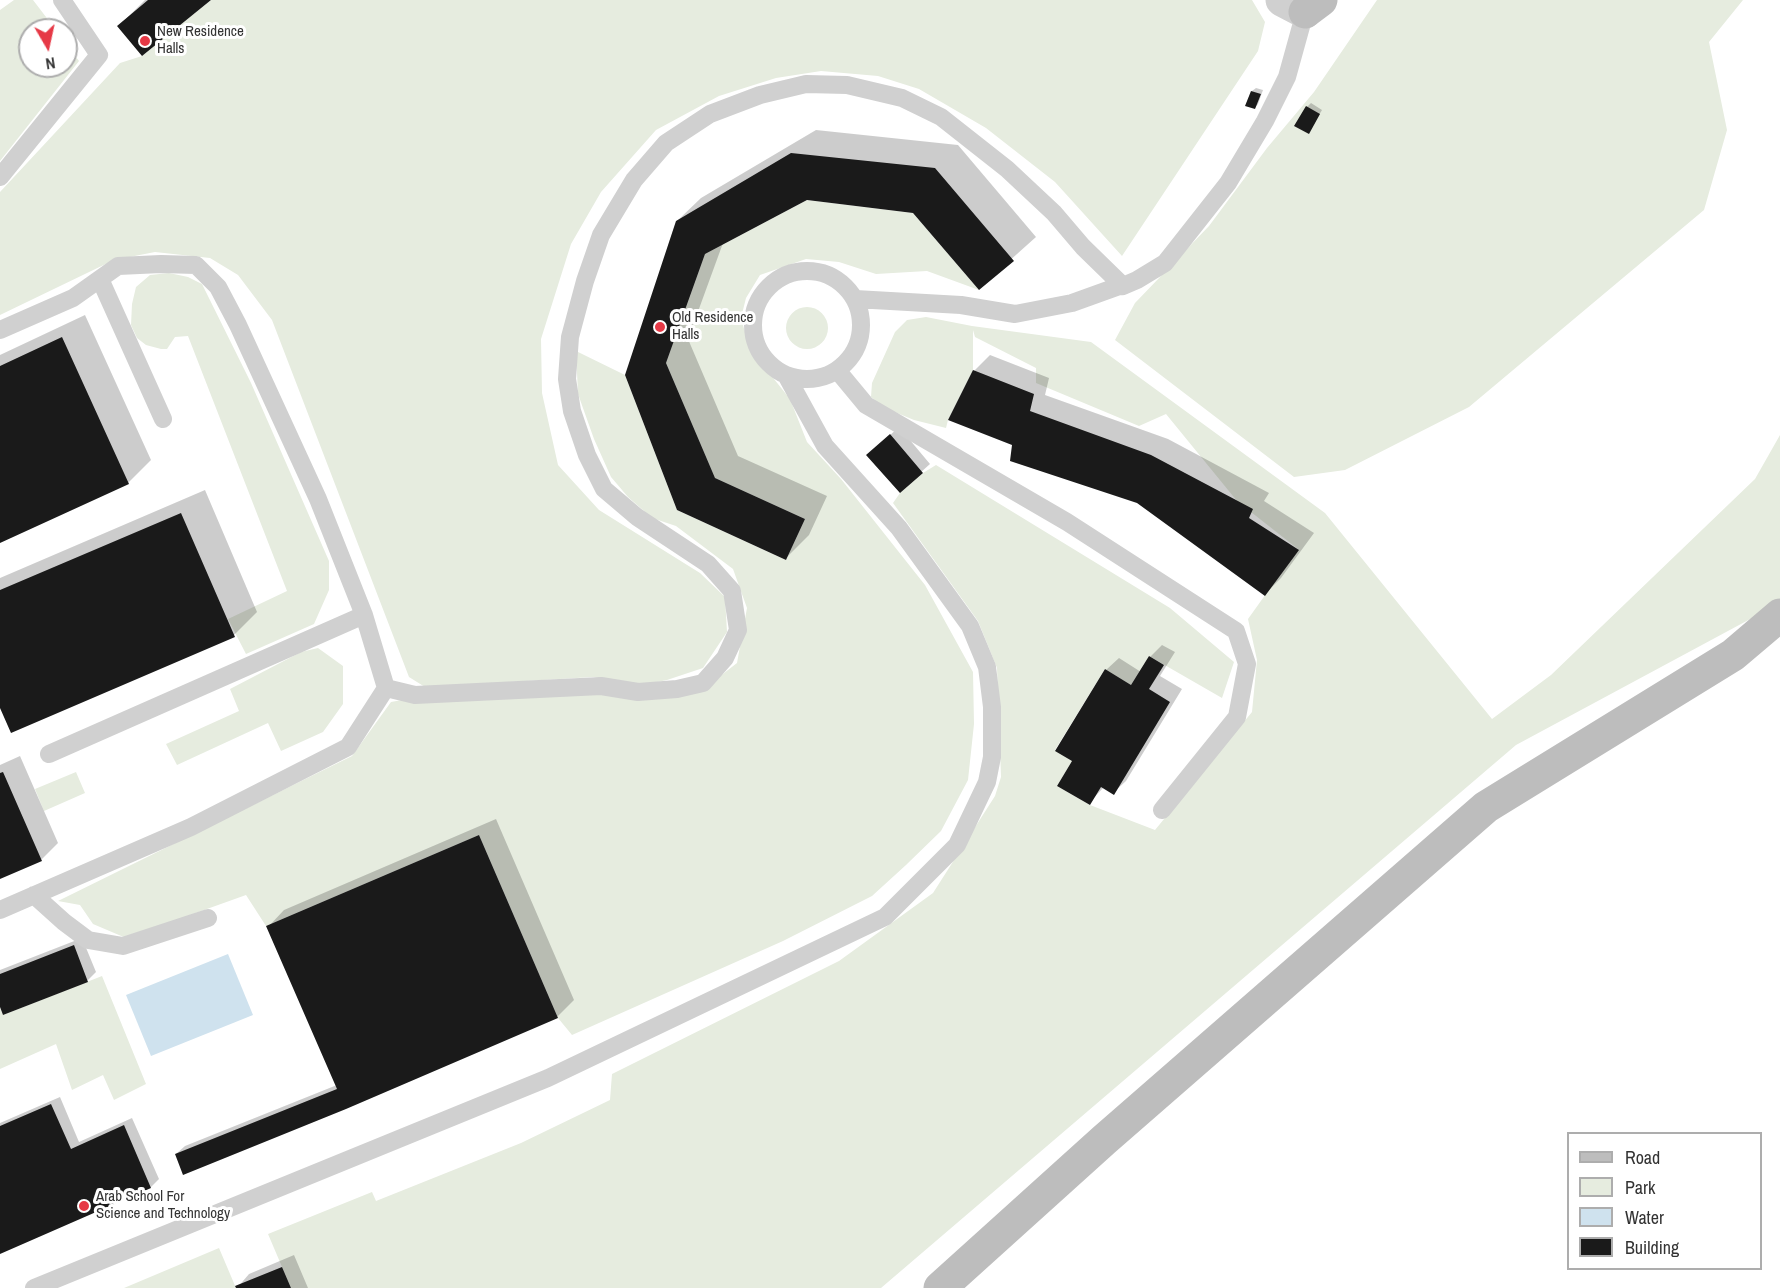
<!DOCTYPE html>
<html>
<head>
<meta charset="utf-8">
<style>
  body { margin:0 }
  #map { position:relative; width:1780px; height:1288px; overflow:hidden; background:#fff; font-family:"Archivo Narrow",sans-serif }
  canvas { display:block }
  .legend { position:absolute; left:1567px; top:1132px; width:195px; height:138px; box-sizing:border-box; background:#fff; border:2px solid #adadad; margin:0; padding:8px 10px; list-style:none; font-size:18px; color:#333 }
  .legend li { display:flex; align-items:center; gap:12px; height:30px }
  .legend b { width:30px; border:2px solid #adadad }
  .north { position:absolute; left:18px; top:18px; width:60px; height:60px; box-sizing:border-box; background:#fff; border:2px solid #adadad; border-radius:50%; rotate:171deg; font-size:16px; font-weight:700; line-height:24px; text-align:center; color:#333 }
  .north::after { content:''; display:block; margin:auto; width:21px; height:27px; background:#e63946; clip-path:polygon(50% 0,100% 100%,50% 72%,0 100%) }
</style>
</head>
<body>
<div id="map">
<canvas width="1780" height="1288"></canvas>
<ul class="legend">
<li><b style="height:8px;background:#bdbdbd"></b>Road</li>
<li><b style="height:16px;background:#e6ecdf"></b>Park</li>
<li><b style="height:16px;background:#cfe2ee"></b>Water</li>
<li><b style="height:16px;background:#1a1a1a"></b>Building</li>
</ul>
<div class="north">N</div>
</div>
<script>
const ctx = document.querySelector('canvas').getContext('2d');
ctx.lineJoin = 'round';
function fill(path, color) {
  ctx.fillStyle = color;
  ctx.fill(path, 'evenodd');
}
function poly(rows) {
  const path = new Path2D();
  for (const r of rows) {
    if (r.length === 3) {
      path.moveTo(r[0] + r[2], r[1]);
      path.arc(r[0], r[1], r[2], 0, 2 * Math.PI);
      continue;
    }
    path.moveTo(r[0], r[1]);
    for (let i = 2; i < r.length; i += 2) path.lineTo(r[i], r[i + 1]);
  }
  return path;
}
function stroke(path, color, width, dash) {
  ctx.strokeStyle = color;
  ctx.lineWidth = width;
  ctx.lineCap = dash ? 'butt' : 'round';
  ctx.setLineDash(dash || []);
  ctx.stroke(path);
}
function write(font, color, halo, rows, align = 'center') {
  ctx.font = font + ' "Archivo Narrow",sans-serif';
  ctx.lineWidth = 6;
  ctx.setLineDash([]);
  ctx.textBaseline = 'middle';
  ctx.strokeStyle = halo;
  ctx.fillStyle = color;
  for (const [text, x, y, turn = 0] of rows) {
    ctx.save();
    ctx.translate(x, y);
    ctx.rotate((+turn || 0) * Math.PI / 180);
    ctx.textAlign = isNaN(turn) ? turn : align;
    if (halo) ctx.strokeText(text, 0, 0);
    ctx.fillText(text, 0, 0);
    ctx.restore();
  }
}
fill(poly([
  [14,0,33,0,56,30,30,30,30,66,66,66,66,44,79,61,0,161,0,10],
  [211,0,1252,0,1265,22,1258,51,1122,256,1055,182,986,128,919,89,878,76,821,71,776,78,719,96,656,130,601,192,571,244,541,339,542,393,558,465,599,510,700,573,725,597,727,632,703,668,667,680,642,685,593,677,425,687,409,677,272,320,238,275,210,258,155,252,114,260,0,315,0,192,120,63,142,56],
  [1377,0,1743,0,1709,42,1727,130,1704,210,1469,407,1345,470,1294,477,1115,340,1135,303,1209,226,1267,148,1314,92],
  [807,200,913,213,979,290,927,271,876,274,839,262,806,259,760,275,746,298,741,318,748,343,754,354,790,399,807,442,841,479,925,585,973,672,974,724,968,780,941,831,906,865,872,896,783,941,572,1035,558,1018,479,835,266,926,246,895,126,938,93,924,80,905,58,901,352,756,391,702,402,700,710,684,737,663,747,608,733,569,676,526,652,518,628,497,611,477,594,439,578,394,576,351,625,375,677,510,786,560,805,519,715,478,666,363,705,254],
  [169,273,188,277,202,284,251,383,329,561,329,590,314,624,246,654,228,619,287,591,188,336,175,337,167,349,161,349,146,345,137,338,131,325,132,304,136,287,150,275],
  [807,328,21],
  [926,317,972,326,1091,342,1325,513,1492,719,1551,675,1755,479,1780,435,1780,603,1516,745,881,1288,291,1288,268,1234,372,1192,376,1201,521,1143,610,1100,612,1074,839,961,933,893,995,796,1001,777,997,668,978,621,893,503,900,493,923,473,936,465,1170,608,1234,662,1222,698,1149,656,1131,685,1105,669,1055,750,1072,761,1057,786,1090,805,1155,830,1252,712,1257,660,1248,619,1298,549,1237,501,1166,414,1139,426,1036,383,1036,368,975,337,973,330,973,370,948,420,946,428,914,420,885,408,871,397,872,383,895,332,907,320],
  [318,648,343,666,343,704,323,732,281,751,268,723,177,765,166,744,239,711,230,689,301,652],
  [76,772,85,793,44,811,35,789],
  [102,976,146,1084,114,1100,103,1075,72,1090,56,1044,0,1069,0,1008,3,1015],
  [219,1248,236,1288,124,1288]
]), '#e6ecdf');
fill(poly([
  [228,954,253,1015,151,1056,126,995]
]), '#cfe2ee');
fill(poly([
  [145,0,208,0,119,26],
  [1256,88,1263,90,1258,104,1255,108,1252,91],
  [1311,103,1322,110,1309,132,1307,107],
  [816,130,958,145,1036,237,979,288,913,211,806,198,723,243,688,339,738,456,827,496,809,535,786,558,678,509,626,375,677,221,701,198],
  [85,315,151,460,128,483,0,540,0,355],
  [990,355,1049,378,1045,395,1168,439,1269,493,1264,501,1314,533,1281,578,1265,594,1138,502,1014,444,974,371],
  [899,427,930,464,900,491,877,447],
  [205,490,257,612,234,635,0,704,0,578],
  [1162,645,1175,652,1160,676,1182,689,1126,781,1113,793,1104,787,1089,803,1074,761,1106,670,1119,658,1141,672,1150,657],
  [20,756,58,843,42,859,0,878,0,765],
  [496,819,574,1000,557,1017,345,1108,176,1154,185,1146,337,1085,268,927,284,910],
  [82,938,96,972,88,980,4,1013,0,1003,0,970],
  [60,1097,79,1142,132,1118,159,1179,151,1187,0,1252,0,1123],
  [294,1255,308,1288,237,1288,249,1274]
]), '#0003');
fill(poly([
  [148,0,211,0,142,56,117,26],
  [1251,91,1261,94,1255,109,1245,106],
  [1306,106,1320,114,1309,134,1294,126],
  [791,153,935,168,1014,261,979,290,913,213,807,200,705,254,666,363,715,478,805,519,786,560,677,510,625,375,676,221],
  [62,337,129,484,0,543,0,366],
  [973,370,1034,394,1030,411,1151,455,1253,509,1249,518,1299,550,1265,596,1137,503,1010,461,1012,445,948,420],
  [890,434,923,473,900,493,866,455],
  [181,513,235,637,11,733,0,708,0,590],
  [1149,656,1164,665,1149,689,1170,702,1114,795,1101,787,1090,805,1057,786,1072,761,1055,751,1105,669,1131,685],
  [3,772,42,861,0,879,0,773],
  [479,835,558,1018,346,1109,183,1175,175,1154,337,1089,266,926],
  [74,945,88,982,3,1015,0,1007,0,974],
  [51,1104,71,1149,124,1125,151,1188,0,1254,0,1126],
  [282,1267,291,1288,236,1288,235,1286]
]), '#1a1a1a');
stroke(poly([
  [0,177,99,55,62,0],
  [807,325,54],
  [100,279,163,419],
  [855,299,961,305,1015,314,1072,303,1122,285],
  [0,330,73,298,118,266,161,264,196,265,218,287,238,325,318,499,364,615,386,688,415,695,601,686,638,692,677,689,703,683,725,658,738,630,732,591,708,564,637,517,604,489,587,455,572,411,567,379,570,337,585,281,601,235,634,180,666,143,710,114,760,95,806,84,847,85,902,98,941,117,1007,169,1054,213,1083,247,1123,286,1137,280,1165,263,1228,183,1265,121,1287,77,1305,12],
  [837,370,866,405,1067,522,1236,631,1247,664,1237,717,1162,810],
  [49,754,364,615],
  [34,895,64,922,88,940,123,946,208,918],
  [0,910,191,827,348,747,386,688],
  [34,1288,548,1078,885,917,957,845,987,782,992,757,992,707,987,667,970,626,899,528,825,446,786,375]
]), '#d0d0d0', 18);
stroke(poly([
  [1282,0,1305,12]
]), '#d0d0d0', 33);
stroke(poly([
  [1305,12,1321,0],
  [940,1288,1104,1140,1486,807,1733,655,1780,615]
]), '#bdbdbd', 33);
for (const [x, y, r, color] of [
  [145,41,6,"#e63946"],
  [660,327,6,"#e63946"],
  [84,1206,6,"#e63946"]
]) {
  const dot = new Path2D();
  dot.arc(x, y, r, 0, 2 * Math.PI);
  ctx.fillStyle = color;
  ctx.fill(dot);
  stroke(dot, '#fff', 2);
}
write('15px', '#333', '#fff', [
  ["New Residence",157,32],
  ["Halls",157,49],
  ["Old Residence",672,318],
  ["Halls",672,335],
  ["Arab School For",96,1197],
  ["Science and Technology",96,1214]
], 'left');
</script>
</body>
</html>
